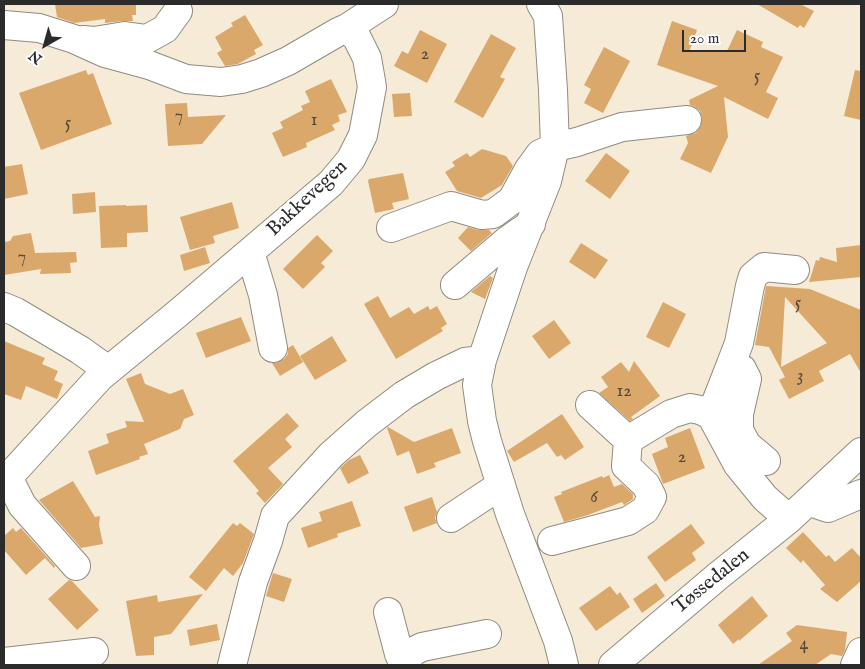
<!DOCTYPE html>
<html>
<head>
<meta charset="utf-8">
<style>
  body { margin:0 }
  #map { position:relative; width:865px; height:669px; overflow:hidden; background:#f5ebd7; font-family:"IM FELL English",serif }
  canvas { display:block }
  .frame { position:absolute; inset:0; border:5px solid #2b2b2b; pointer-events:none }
  .north { position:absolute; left:20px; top:20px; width:50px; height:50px; -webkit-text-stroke:4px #fff; paint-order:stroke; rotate:218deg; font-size:14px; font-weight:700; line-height:20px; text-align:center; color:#2b2b2b }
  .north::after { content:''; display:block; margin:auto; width:18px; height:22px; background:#2b2b2b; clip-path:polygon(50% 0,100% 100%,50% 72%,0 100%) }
  .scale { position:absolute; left:682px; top:30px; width:64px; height:22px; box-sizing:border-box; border:2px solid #2b2b2b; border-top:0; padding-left:6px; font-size:15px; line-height:18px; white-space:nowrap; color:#2b2b2b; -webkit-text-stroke:4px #fff; paint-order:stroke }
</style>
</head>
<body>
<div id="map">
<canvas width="865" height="669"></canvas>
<div class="frame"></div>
<div class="north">N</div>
<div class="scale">20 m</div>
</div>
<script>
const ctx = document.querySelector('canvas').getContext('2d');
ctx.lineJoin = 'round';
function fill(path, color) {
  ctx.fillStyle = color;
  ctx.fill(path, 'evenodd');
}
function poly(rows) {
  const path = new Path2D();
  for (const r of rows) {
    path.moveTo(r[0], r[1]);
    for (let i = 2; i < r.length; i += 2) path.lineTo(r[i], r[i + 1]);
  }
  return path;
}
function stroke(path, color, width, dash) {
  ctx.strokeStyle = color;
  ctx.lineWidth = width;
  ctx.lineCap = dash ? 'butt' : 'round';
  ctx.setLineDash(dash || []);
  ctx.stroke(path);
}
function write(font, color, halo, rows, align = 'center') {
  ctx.font = font + ' "IM FELL English",serif';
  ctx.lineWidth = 5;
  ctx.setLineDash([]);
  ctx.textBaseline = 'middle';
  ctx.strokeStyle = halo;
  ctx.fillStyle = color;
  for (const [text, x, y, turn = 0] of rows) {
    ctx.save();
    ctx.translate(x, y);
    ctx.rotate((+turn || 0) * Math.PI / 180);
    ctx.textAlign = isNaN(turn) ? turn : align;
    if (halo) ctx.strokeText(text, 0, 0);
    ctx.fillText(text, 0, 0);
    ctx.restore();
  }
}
fill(poly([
  [55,4,136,4,136,15,132,15,133,21,123,21,105,23,105,19,74,23,57,17],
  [757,4,800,4,814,11,804,28,800,25,798,28],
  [245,15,263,45,254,50,256,54,238,64,225,66,217,53,222,50,215,37,233,26,231,23],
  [672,21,697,30,689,52,727,51,737,30,763,42,761,47,783,57,766,92,778,98,768,119,724,97,728,137,711,173,680,159,688,143,686,136,696,133,701,126,702,118,700,111,694,106,690,105,689,100,718,86,657,65],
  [420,30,447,44,427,83,394,66,402,51,408,54],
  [491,34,516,48,500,77,505,79,483,118,454,102],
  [604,47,630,61,603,113,584,103,591,89,584,85],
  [86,70,88,75,93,73,112,124,41,150,19,93],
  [855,70,861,71,861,120,844,116],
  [331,79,347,112,338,115,340,121,332,125,335,130,306,143,307,147,283,157,272,133,283,128,280,122,303,110,301,106,310,102,305,91],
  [410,93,412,116,394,117,392,94],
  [187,103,188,117,226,115,202,144,168,146,165,104],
  [482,149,506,156,513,166,502,185,481,198,457,191,445,172,455,166,452,162,467,153,470,157],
  [606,153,630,171,610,199,585,181],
  [22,164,28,194,4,199,4,167],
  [403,173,409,199,392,203,394,209,375,213,368,181,369,179],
  [95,192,96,212,73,214,72,194],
  [232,202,239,228,213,236,215,243,190,250,180,217],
  [126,205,126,206,147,205,148,232,127,233,127,247,101,248,99,206],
  [468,227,478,230,489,230,492,233,471,251,458,238],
  [31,233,35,253,76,252,77,262,70,263,71,273,40,274,41,269,4,275,4,242,10,241,13,236],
  [317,235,333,251,321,263,325,267,303,289,283,269],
  [581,243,608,260,595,279,569,262],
  [861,245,861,277,809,282,816,260,819,261,820,257,837,262,836,248],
  [205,247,210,263,184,271,180,255],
  [490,276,493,278,485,299,471,292],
  [766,286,810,289,861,310,861,373,850,354,819,371,824,381,789,399,779,380,785,377,769,347,755,345],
  [785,297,827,343,781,367],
  [378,296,390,318,409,307,414,314,428,306,430,310,437,306,447,324,441,328,443,331,396,359,364,304],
  [663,302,686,314,669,348,646,337],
  [241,317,251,341,206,358,196,333],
  [554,320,571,343,549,359,532,336],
  [332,336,347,361,315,380,300,356],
  [4,341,45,358,42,364,58,371,54,380,63,384,57,399,26,386,21,400,4,394],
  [293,345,303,362,280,376,272,363,276,363,284,359,288,354,288,348],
  [634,361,660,396,631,417,633,419,630,421,599,393,608,387,601,377,621,362,629,372],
  [141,373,145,384,170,394,183,389,194,415,184,419,180,429,144,444,148,454,139,457,140,459,96,475,88,451,109,443,106,434,127,427,125,421,144,422,126,379],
  [287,413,299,426,285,439,292,447,268,468,283,484,265,503,256,493,259,491,233,461],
  [562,414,584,447,565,460,561,455,557,457,547,443,514,462,507,451],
  [388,427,414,442,452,428,461,453,434,463,436,467,417,474,409,451,397,456,387,428],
  [690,428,705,468,663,484,652,454,668,447,665,438],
  [360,455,369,473,348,484,340,468,349,460],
  [609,475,614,487,622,484,633,494,633,499,624,505,622,502,588,515,564,522,554,497,562,494,561,492,602,476,603,478],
  [73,481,95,517,100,516,99,525,103,544,81,548,39,500],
  [432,497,437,512,435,518,437,523,413,532,404,507],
  [352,501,361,526,337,534,338,537,308,548,301,528,322,521,319,512],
  [233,523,237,526,240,523,254,534,243,563,233,576,224,568,206,591,189,577],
  [691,524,705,543,692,553,696,560,665,582,647,557],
  [13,528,16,532,21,528,55,566,54,568,45,558,26,575,4,550,4,536],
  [803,532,826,557,829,555,835,562,852,548,861,558,861,581,837,602,820,589,825,585,803,560,801,563,786,548],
  [273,573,292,579,284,602,266,596],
  [69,580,72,581,99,610,77,630,48,599],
  [656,583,665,596,642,613,633,599],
  [610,586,617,595,620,592,630,607,596,631,579,608],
  [203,594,171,634,154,637,154,655,136,656,126,601,157,595,158,602],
  [752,596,768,616,739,641,739,639,733,644,718,625],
  [217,624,220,640,190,646,187,630],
  [797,625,847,632,845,650,842,656,831,654,815,665,758,665,792,641,786,633]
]), '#dba86b');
const minor = poly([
  [541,4,548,16,553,90,555,147,547,181,513,267,482,360,477,385,482,421,487,441,510,514,558,641,564,665],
  [4,25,39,28,74,39,105,53,149,65,186,79,221,82,242,79,261,73,288,61,338,32,347,28,384,4],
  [83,40,94,41,125,36,147,39,165,29,178,11],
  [391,228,451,206,482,215,493,214,512,200,529,169,540,154,555,147,577,142,622,127,687,120],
  [250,252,263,295,273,348],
  [455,285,508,240,531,224],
  [4,307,16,312,80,350,108,370],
  [731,364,739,343,750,286,753,276,764,267,795,270],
  [590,405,628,440],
  [711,415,731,364,742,369,747,379,739,414,739,430,747,445,766,461],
  [8,477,22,505,76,566],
  [4,482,100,377,177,314,331,183,351,159,363,135,372,87,367,58,357,38,347,28],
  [810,500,816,504,828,508,861,494],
  [451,518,501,485],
  [552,541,628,521,645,510,652,497,646,485,626,466,628,440,671,414,690,408,700,410,711,415,738,465,765,498,789,519],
  [388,612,399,654,404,665],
  [4,662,94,652],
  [232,665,253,582,268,541,275,516,331,455,366,424,404,395,436,376,465,362,482,360],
  [406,665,408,657,414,651,422,647,487,634],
  [613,665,718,576,789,519,861,452],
  [855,665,861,652]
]);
stroke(minor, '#908b81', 30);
stroke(minor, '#fff', 28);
write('18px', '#574a3b', null, [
  ["2",425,55],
  ["5",757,77],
  ["7",179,117],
  ["1",314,121],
  ["5",68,124],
  ["7",22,258],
  ["5",798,304],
  ["3",800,377],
  ["12",624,392],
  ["2",682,458],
  ["6",594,498],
  ["4",804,645]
]);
write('20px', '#2b2b2b', '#fff', [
  ["Bakkevegen",308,199,-43],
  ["Tøssedalen",712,582,-39]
]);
</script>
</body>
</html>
